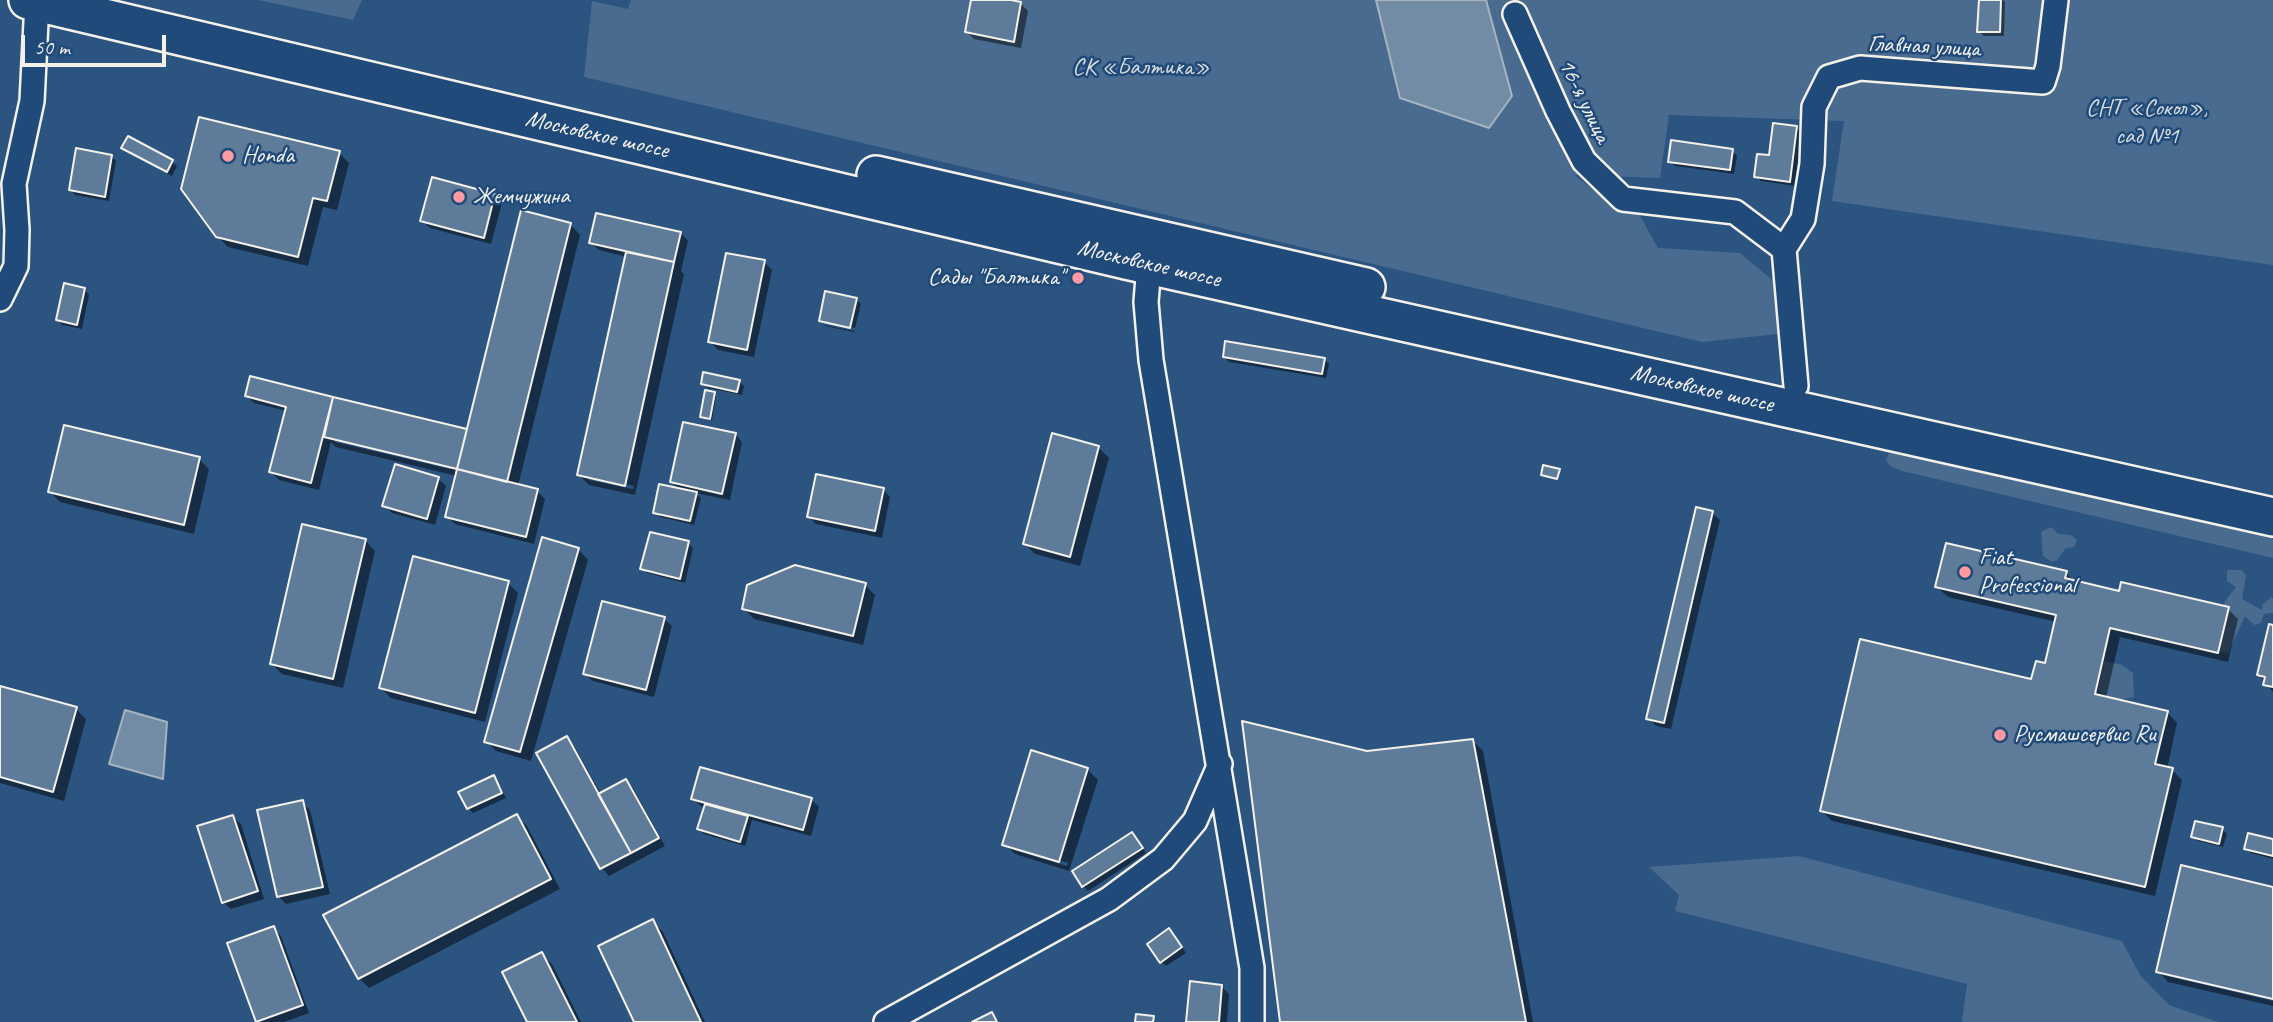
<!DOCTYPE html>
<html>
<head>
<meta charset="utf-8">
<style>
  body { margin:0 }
  #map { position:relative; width:2273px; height:1022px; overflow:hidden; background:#2c5481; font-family:Caveat,sans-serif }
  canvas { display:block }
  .scale { position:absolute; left:21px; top:35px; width:145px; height:32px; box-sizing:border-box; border:4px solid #f4f1e8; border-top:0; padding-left:9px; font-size:21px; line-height:24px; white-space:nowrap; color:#f4f1e8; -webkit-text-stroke:5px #1f4a7a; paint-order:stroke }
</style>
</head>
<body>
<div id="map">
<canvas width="2273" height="1022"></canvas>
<div class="scale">50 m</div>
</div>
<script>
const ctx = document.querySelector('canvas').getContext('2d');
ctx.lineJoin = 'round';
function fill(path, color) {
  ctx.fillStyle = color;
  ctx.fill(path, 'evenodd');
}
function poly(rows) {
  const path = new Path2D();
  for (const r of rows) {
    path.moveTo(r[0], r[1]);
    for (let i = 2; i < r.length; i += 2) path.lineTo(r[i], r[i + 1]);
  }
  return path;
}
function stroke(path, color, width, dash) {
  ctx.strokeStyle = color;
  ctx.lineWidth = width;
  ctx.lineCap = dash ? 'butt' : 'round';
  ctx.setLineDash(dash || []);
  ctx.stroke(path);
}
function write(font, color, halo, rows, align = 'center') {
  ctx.font = font + ' Caveat,sans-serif';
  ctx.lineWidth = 5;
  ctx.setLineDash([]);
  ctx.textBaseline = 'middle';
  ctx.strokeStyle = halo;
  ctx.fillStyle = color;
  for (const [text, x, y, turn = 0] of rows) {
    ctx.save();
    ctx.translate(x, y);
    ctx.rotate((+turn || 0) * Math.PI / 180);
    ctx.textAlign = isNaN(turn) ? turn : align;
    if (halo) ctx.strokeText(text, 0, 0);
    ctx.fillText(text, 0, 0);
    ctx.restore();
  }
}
fill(poly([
  [258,0,362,0,353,20],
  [631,0,1376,0,1400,98,1512,96,1486,0,2273,0,2273,265,1832,201,1844,121,1669,115,1660,178,1574,175,1620,210,1639,214,1658,248,1740,253,1783,289,1787,333,1702,342,584,77,592,1,628,9],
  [1891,449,2273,539,2273,558,1902,471,1890,466,1886,460],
  [2051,527,2058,534,2071,535,2077,540,2074,547,2066,548,2057,560,2052,562,2043,556,2041,532],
  [2227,570,2242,570,2246,576,2242,599,2262,610,2263,604,2271,597,2273,599,2273,613,2264,614,2261,623,2254,625,2245,616,2228,653,2222,652,2215,645,2218,621,2225,601,2236,587,2227,581],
  [2104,661,2122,665,2133,673,2134,697,2112,701,2098,690],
  [1799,856,2122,941,2140,975,2169,1005,2218,1022,1962,1022,1967,984,1675,911,1679,895,1649,867]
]), '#496b90');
const water = poly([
  [1376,0,1486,0,1512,96,1489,128,1400,98,1376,0],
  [125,710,167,722,163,779,109,764,125,710]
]);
fill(water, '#738ca6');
stroke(water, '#a7b4c0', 2);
fill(poly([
  [973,0,1002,0,1021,4,1028,11,1021,48,974,39,967,32],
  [1980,0,2003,0,2005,2,2004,36,1984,36,1979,31],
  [1796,127,1801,132,1795,186,1761,181,1756,176],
  [128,138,172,162,177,166,172,176,128,152,123,147],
  [1732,151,1737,156,1734,174,1675,166,1670,161],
  [339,153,349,163,337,210,323,207,308,266,228,247,217,236],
  [112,157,116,161,109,201,75,195,71,190],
  [494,196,502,203,491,244,430,228,422,221],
  [570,224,580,235,518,486,537,491,545,499,534,544,455,524,447,517,457,476,336,447,331,442,319,490,279,480,271,472,287,411,254,403,246,395,251,378,468,431],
  [335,438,451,466,450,469,335,442],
  [681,233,688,241,681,271,684,274,635,495,589,485,579,475,627,257,599,250,591,243],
  [589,476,634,486,633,489,589,480],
  [764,262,772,270,754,357,718,350,710,342],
  [65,286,85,290,89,295,82,329,62,325,58,320],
  [856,299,861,304,855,328,824,321,824,324,820,321],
  [824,325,855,331,854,332,825,326],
  [1224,357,1324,359,1329,364,1326,378,1229,362],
  [739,381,744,386,742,395,708,388,703,383],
  [715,394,716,396,712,420,704,418,702,416],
  [735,434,742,442,730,500,695,493,701,498,694,525,660,517,655,512,680,490,672,482],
  [1098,447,1109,458,1080,566,1035,554,1025,544],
  [199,459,209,469,194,534,60,502,50,492],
  [438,479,446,486,435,525,392,513,384,505],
  [883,489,890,497,882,538,816,524,809,517],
  [1712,513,1720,520,1671,729,1656,726,1648,718],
  [365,540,375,551,343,688,282,674,271,663],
  [688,543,693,548,685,583,647,573,642,568],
  [578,549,588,560,531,761,496,751,486,741],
  [2066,573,2076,583,2120,593,2228,609,2238,619,2228,662,2120,637,2106,698,2167,712,2177,723,2167,769,2172,770,2182,780,2155,896,1832,821,1822,811,2033,681,2047,666,2057,622,1948,597,1937,587],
  [508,583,518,593,485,722,391,698,381,688],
  [865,585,875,595,863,645,754,619,744,609],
  [664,619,672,626,654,697,593,681,585,674],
  [2273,627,2273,692,2259,675],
  [0,687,76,709,86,719,64,801,0,783],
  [567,738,574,746,601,794,626,781,633,788,665,846,609,876,602,868,539,754],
  [1473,741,1483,751,1533,1022,1282,1022,1367,753],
  [1087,769,1098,780,1069,871,1015,854,1004,844],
  [1014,846,1068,863,1067,866,1014,850],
  [494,777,498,782,506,798,473,813,468,808],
  [693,799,811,799,819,807,811,836,752,820,745,846,704,834,699,829,705,808,701,806],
  [302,802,310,810,330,894,286,904,278,896],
  [517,816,527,826,560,889,369,988,359,978],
  [233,817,241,824,264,899,231,909,223,902],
  [2222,829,2227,834,2223,847,2198,841,2193,837],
  [1137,839,1146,853,1088,891,1083,886,1074,872],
  [2273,841,2273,859,2251,853,2246,849],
  [2273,889,2273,997,2167,973,2167,976,2273,1001,2273,1006,2168,982,2158,971],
  [652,921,663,932,705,1022,636,1022],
  [273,928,281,936,309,1013,284,1022,259,1022],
  [1173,935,1186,953,1166,966,1161,961],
  [541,954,552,964,581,1022,529,1022],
  [1221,986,1229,994,1227,1022,1188,1022]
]), '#0007');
const building = poly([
  [971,0,1011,0,1021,2,1014,42,965,32,971,0],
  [1979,0,2001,0,2000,32,1977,32,1979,0],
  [199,117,340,151,327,201,313,198,298,257,216,237,181,189,199,117],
  [1773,123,1797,126,1790,182,1754,177,1757,154,1769,155,1773,123],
  [128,136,173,160,167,172,121,148,128,136],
  [1671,140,1733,149,1730,170,1668,162,1671,140],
  [76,148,112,155,105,197,69,190,76,148],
  [432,177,495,194,484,238,420,221,432,177],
  [521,210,571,223,507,482,457,469,521,210],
  [596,213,681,232,674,262,589,243,596,213],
  [626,252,674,262,625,486,577,475,626,252],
  [726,253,765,260,747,350,708,342,726,253],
  [64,283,85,288,77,325,56,320,64,283],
  [825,291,857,298,850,328,819,321,825,291],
  [1225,341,1325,358,1322,374,1223,357,1225,341],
  [703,372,740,380,737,392,701,384,703,372],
  [250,376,333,397,311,483,269,472,286,407,245,396,250,376],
  [705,390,715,392,710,419,700,417,705,390],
  [333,397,467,429,457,469,324,437,333,397],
  [683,422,736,433,722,494,670,482,683,422],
  [64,425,200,457,184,525,48,492,64,425],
  [1052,433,1099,446,1070,557,1023,544,1052,433],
  [395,464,439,477,427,519,382,506,395,464],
  [1543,465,1560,469,1557,479,1541,475,1543,465],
  [457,469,538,489,526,537,445,517,457,469],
  [816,474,884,488,875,531,807,517,816,474],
  [659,484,697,492,690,521,653,513,659,484],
  [1696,507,1713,511,1664,723,1646,719,1696,507],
  [302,524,366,539,333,679,270,664,302,524],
  [650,532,689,541,680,579,640,569,650,532],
  [542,537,579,548,520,752,484,742,542,537],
  [1946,543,2067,571,2065,578,2119,591,2121,582,2229,607,2218,653,2110,628,2095,694,2168,711,2155,764,2173,768,2145,887,1820,811,1860,639,2031,679,2036,661,2045,663,2056,615,1935,587,1946,543],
  [413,556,509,581,475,713,379,688,413,556],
  [795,565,866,583,853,636,742,609,747,585,795,565],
  [602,601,665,617,646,690,583,674,602,601],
  [2269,624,2273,625,2273,687,2263,685,2265,677,2257,675,2269,624],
  [0,686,77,707,53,792,0,777,0,686],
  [1242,721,1367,751,1473,739,1526,1022,1280,1022,1242,721],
  [567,736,631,853,600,869,536,753,567,736],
  [1031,750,1088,768,1059,862,1002,845,1031,750],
  [700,767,812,798,803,830,691,799,700,767],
  [494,775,502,793,467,809,458,792,494,775],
  [626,779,659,838,631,853,598,794,626,779],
  [303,800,323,887,277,897,257,810,303,800],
  [705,804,748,816,740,842,697,829,705,804],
  [517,814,551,879,358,979,323,915,517,814],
  [233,815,258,891,222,903,197,826,233,815],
  [2195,821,2223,827,2219,844,2191,837,2195,821],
  [1132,832,1143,848,1082,887,1072,871,1132,832],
  [2248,833,2273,839,2273,856,2244,849,2248,833],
  [2181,865,2273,887,2273,999,2156,972,2181,865],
  [653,919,701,1022,634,1022,598,946,653,919],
  [274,926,303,1005,256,1022,227,943,274,926],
  [1169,928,1182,947,1160,963,1147,944,1169,928],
  [542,952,577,1022,527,1022,502,972,542,952],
  [1190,981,1222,985,1219,1022,1186,1022,1190,981],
  [992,1012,997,1022,972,1022,992,1012],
  [1136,1014,1154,1016,1153,1022,1135,1022,1136,1014]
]);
fill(building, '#5e7b9a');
stroke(building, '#f4f1e8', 2);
const minor = poly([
  [1515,14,1558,111,1584,161,1623,199,1735,212,1784,249],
  [1149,265,1146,302,1151,360,1252,968,1252,1022],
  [0,299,16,266,17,230,14,184,32,101,37,2],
  [1796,386,1784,249,1803,219,1812,164,1814,107,1829,77,1860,68,2043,82,2048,66,2056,0],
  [886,1022,1109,899,1163,859,1195,821,1220,764]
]);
const primary = poly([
  [28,0,1126,260,2273,517],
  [876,175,1366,287]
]);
stroke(minor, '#f4f1e8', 28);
stroke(primary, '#f4f1e8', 42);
stroke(minor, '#1f4a7a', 23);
stroke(primary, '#1f4a7a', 37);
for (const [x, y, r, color] of [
  [228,156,7,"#ff9aa2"],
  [459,197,7,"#ff9aa2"],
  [1078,278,7,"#ff9aa2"],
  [1965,572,7,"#ff9aa2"],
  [2000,735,7,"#ff9aa2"]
]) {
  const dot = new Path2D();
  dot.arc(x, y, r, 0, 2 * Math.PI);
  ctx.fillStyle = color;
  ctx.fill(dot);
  stroke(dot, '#1f4a7a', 2.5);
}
write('24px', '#f4f1e8', '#1f4a7a', [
  ["Главная улица",1924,47,3],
  ["16-я улица",1584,101,64],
  ["Московское шоссе",597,135,13],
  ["Московское шоссе",1149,264,13],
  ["Московское шоссе",1702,389,13]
]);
write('24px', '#dadddb', '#1f4a7a', [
  ["СК «Балтика»",1141,68],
  ["СНТ «Сокол»,",2147,109],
  ["сад №1",2147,137]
]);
write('24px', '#f4f1e8', '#1f4a7a', [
  ["Honda",242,156],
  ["Жемчужина",473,197],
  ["Сады \"Балтика\"",1064,278,"right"],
  ["Fiat",1979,558],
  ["Professional",1979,586],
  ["Русмашсервис Ru",2014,735]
], 'left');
</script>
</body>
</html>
